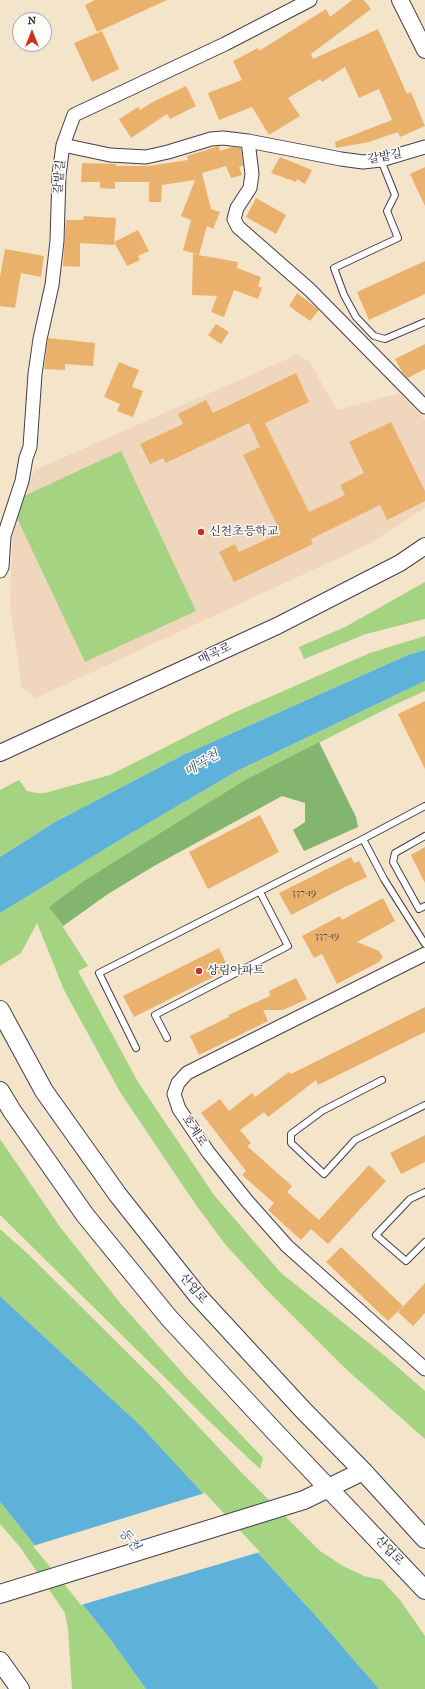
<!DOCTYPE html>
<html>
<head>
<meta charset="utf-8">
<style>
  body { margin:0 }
  #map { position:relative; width:425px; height:1689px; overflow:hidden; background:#f4e4ca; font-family:"IM FELL French Canon",serif }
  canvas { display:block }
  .north { position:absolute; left:12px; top:12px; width:40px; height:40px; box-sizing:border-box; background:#fdfcf7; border:1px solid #a5a5ac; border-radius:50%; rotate:0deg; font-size:11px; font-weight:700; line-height:16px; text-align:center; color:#22223b }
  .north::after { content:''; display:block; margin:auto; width:14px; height:18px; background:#c8321e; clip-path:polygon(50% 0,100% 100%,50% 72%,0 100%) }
</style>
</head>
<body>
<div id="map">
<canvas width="425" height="1689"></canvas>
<div class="north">N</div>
</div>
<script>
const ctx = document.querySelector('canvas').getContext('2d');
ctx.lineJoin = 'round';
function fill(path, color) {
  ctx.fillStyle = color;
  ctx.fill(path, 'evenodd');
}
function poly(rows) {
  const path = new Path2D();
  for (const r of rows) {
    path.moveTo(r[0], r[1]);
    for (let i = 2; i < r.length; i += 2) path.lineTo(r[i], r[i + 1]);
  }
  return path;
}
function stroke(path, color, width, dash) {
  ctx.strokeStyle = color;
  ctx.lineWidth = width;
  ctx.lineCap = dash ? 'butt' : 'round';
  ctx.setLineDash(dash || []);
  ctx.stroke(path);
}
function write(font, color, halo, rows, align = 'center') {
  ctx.font = font + ' "IM FELL French Canon","Noto Serif KR",serif';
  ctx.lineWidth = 3;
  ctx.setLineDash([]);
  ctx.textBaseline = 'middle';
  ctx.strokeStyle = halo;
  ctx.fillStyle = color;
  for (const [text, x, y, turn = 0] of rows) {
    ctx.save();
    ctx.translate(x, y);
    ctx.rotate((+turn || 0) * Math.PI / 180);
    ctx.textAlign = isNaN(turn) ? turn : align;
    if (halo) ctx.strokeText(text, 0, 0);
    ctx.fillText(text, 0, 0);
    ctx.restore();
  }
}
fill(poly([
  [296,355,309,361,337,410,400,393,425,420,425,508,367,545,36,698,22,688,10,606,13,518,22,495,35,470]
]), '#f0d6bc');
fill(poly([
  [121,451,196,611,85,662,17,518,24,496],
  [425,582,425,619,366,634,304,659,299,647,345,627],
  [425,636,425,650,408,655,183,755,55,822,0,857,0,790,19,780,27,791,36,793,45,793,110,775,231,714,370,653],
  [425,681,425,691,392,706,245,780,50,907,88,966,78,971,138,1082,214,1195,281,1273,385,1356,425,1391,425,1439,347,1370,267,1290,225,1244,196,1205,120,1092,64,990,37,923,21,953,0,966,0,913,123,838,237,771],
  [0,1139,60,1227,121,1304,187,1378,263,1458,260,1469,209,1421,0,1215],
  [0,1229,28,1254,157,1382,239,1470,320,1551,343,1566,364,1576,382,1580,387,1586,400,1600,425,1636,425,1689,379,1689,316,1616,140,1425,0,1296],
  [0,1502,108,1636,146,1689,72,1689,68,1629,65,1613,20,1547,0,1524]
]), '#a4d381');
fill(poly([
  [319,742,356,817,358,827,304,851,293,830,305,822,305,803,282,796,154,866,108,894,63,926,49,907,84,881,245,780]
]), '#83b56f');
fill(poly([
  [425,650,425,681,237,771,123,838,0,913,0,857,55,822,183,755,408,655],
  [0,1296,140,1425,316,1616,379,1689,146,1689,108,1636,0,1502]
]), '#5eb2da');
fill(poly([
  [205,1493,260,1552,81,1605,33,1546]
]), '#f4e4ca');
fill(poly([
  [95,0,167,0,97,32,85,5],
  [352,0,364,0,371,9,311,54,313,59,378,29,407,94,411,92,425,126,400,137,398,132,369,142,336,148,335,142,392,120,379,89,359,98,345,67,322,82,320,79,288,98,300,116,269,135,252,107,219,120,208,93,242,80,233,61,258,48,259,51,326,9,330,17],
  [102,31,119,69,92,82,74,43],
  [186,86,196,106,170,119,167,114,131,138,119,119,138,107,140,110,151,103],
  [219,146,220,151,232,147,241,148,243,166,239,167,242,175,231,178,226,166,202,173,211,209,220,212,213,229,207,226,199,255,183,250,191,220,181,216,195,180,162,185,161,202,149,202,149,182,115,182,115,189,100,188,100,182,81,182,82,163,116,164,116,166,149,166,188,160,187,156],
  [280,157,312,170,305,184,297,179,296,182,271,173],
  [425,167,425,206,410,174],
  [256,198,286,215,276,234,246,217],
  [84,216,116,218,114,245,80,243,80,267,63,266,66,220,83,220],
  [138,230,149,251,138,256,140,260,127,266,114,242],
  [5,249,44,256,41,277,21,273,15,308,0,306,0,277],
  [193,254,238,262,237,268,261,277,258,286,262,288,258,299,234,290,224,317,211,312,217,296,192,295],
  [425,261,425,294,369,320,357,292],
  [297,293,319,310,310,321,289,306],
  [216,324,229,332,221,344,208,335],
  [48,338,95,343,93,366,65,364,65,370,44,369],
  [425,344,425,369,408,378,402,372,395,359],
  [119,362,139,370,132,387,143,391,133,417,117,411,120,404,104,397],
  [296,373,309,402,265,423,309,512,345,495,340,485,364,473,349,442,391,422,425,491,425,501,387,520,380,505,311,539,313,544,234,582,219,552,235,544,239,552,281,533,243,455,260,447,249,423,166,463,163,458,150,464,140,444,183,424,178,414,206,400,213,413],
  [425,701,425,769,398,714],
  [260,815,279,852,208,889,189,852],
  [425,847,425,883,411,855],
  [351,857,354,863,359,861,367,877,345,887,291,915,279,893],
  [383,898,395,921,357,942,379,951,383,957,379,962,337,984,322,954,314,958,302,936,340,916,342,920],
  [219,948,229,969,134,1017,123,996],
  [296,978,307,999,283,1010,263,1010,268,1021,199,1055,190,1036,229,1017,228,1015,270,996,269,991],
  [425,1007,425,1032,318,1085,316,1080,268,1117,264,1112,240,1130,251,1143,247,1146,292,1186,287,1192,319,1220,369,1165,386,1181,328,1244,311,1229,301,1240,268,1210,274,1203,242,1175,246,1171,201,1113,220,1099,229,1111,252,1093,255,1097,289,1072,291,1074],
  [425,1135,425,1162,401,1174,390,1153],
  [341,1247,403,1306,388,1321,326,1262],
  [425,1283,425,1313,413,1326,398,1312]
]), '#eab16c');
const service = poly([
  [381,160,395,195,387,211,398,238,334,268,344,295,356,317,374,336,385,339,425,322],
  [425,836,395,853,393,862,419,909,425,906],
  [363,839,384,879,425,944],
  [167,1038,155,1015,288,946,260,892],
  [136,1048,99,973,363,839,425,806],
  [382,1080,322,1111,291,1134,291,1143,324,1174,355,1140,425,1105],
  [425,1192,410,1199,376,1235,406,1261,425,1242]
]);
const minor = poly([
  [248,141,252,174,250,188,237,208,234,219,238,227,310,290,425,407],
  [63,145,110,155,146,157,168,152,211,139,223,138,248,141,341,159,363,162,381,160,425,147],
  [0,571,2,567,4,536,22,481,26,458,30,447,35,374,40,339,52,285,57,241,59,175,63,145,74,115,225,44,310,0],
  [425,954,187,1073,178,1083,174,1094,179,1109,208,1152,247,1201,287,1246,425,1369]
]);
const tertiary = poly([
  [400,0,425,50],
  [0,753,277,626,400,563,425,546]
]);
const secondary = poly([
  [0,1010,44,1091,118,1195,198,1296,303,1410,363,1471,425,1539],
  [0,1091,12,1111,85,1215,169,1318,276,1433,425,1590],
  [0,1594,304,1500,363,1471],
  [0,1661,20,1689]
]);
stroke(service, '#423f50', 8);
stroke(minor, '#423f50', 15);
stroke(tertiary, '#423f50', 18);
stroke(secondary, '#423f50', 20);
stroke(service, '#fff', 6);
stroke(minor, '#fff', 13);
stroke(tertiary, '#fff', 16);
stroke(secondary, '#fff', 18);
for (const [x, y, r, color] of [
  [201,532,4,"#c8321e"],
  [199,971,4,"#c8321e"]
]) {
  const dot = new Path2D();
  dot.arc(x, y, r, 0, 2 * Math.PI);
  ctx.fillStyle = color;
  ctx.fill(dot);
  stroke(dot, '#fdfcf7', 1.5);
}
write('10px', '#544647', null, [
  ["337-19",304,894],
  ["337-19",327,937]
]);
write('12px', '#22223b', '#fdfcf7', [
  ["갈밭길",385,157,-11],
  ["갈밭길",60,177,-85],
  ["매곡로",215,654,-25],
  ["호계로",194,1131,56],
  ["산업로",193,1289,50],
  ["산업로",389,1551,46]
]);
write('12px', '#22223b', '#fdfcf7', [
  ["신천초등학교",209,532],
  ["상림아파트",207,971]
], 'left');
write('italic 13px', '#3a5c7b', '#fdfcf7', [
  ["매곡천",202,764,-31],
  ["동천",129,1540,50]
]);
</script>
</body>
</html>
